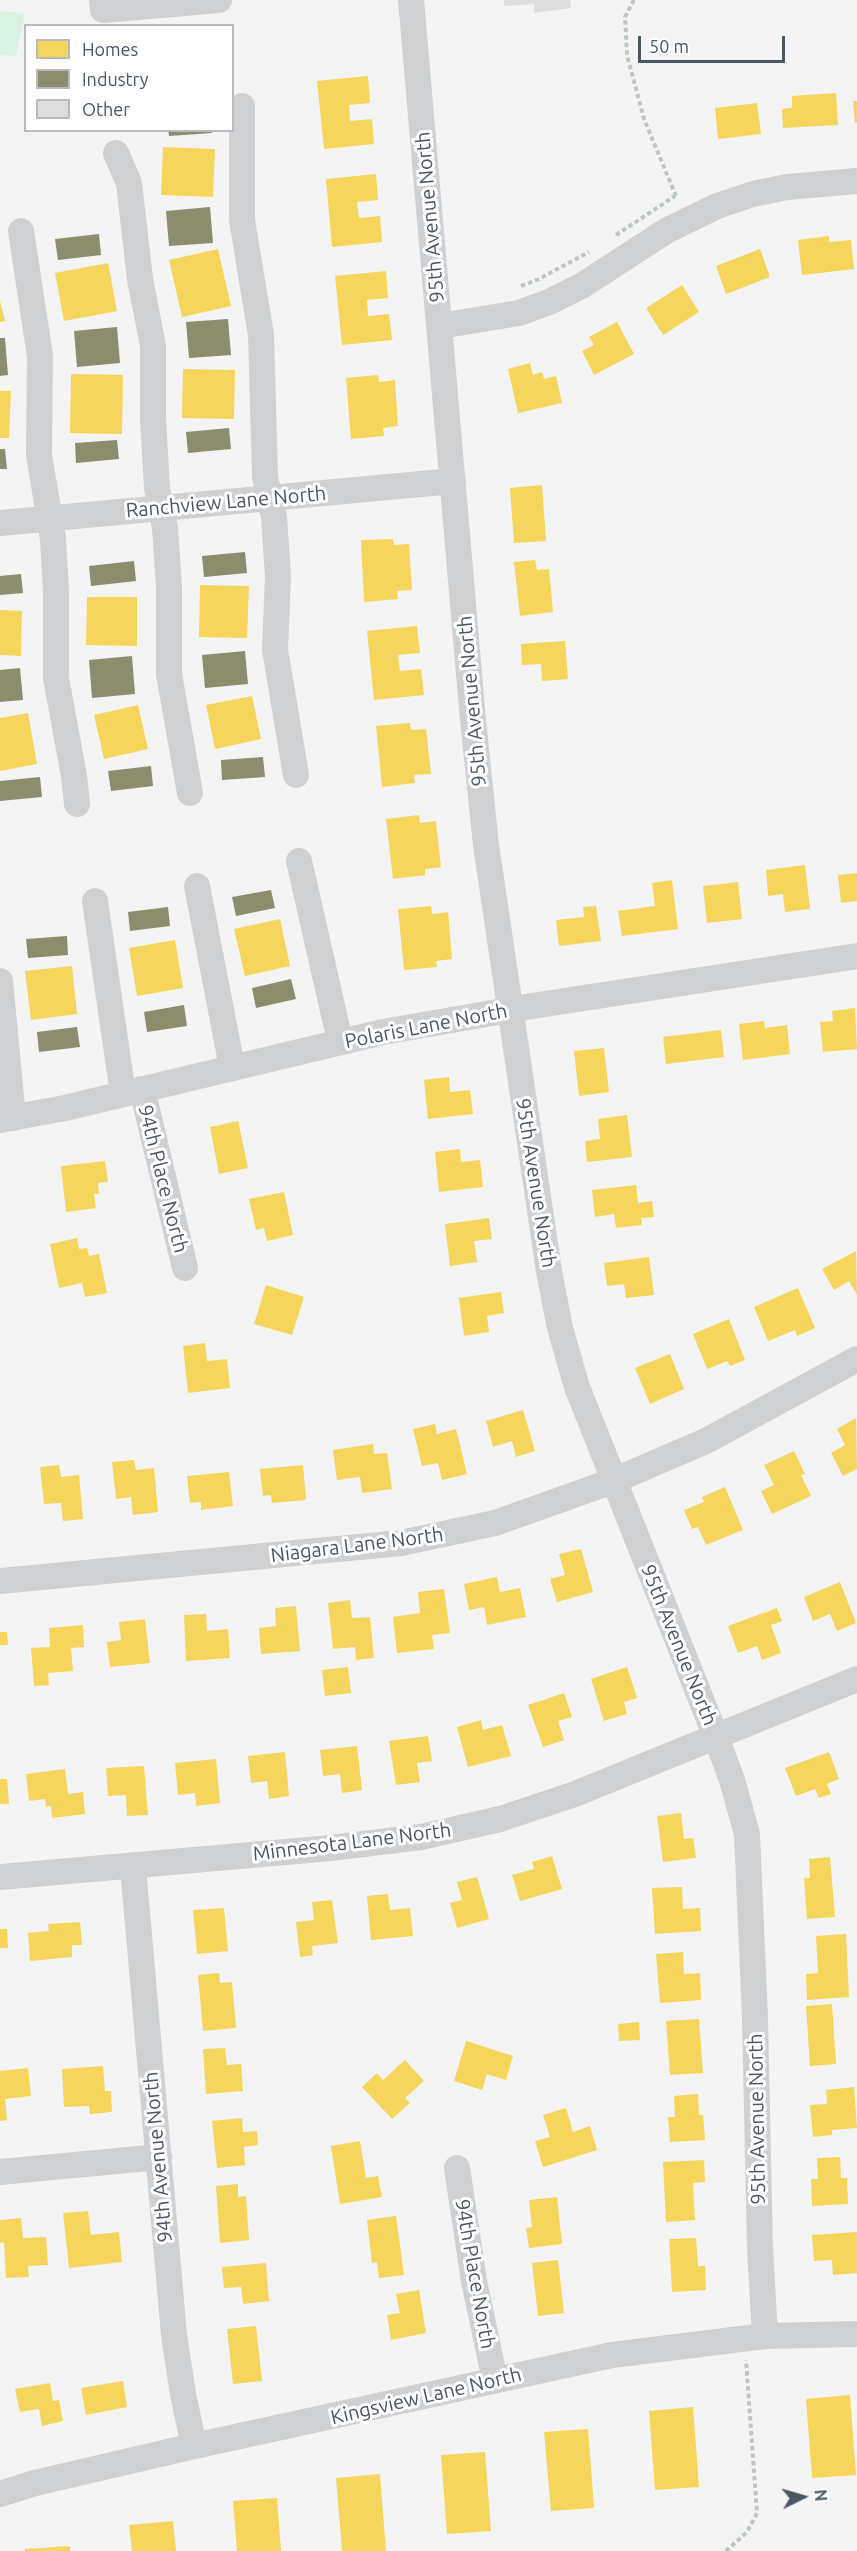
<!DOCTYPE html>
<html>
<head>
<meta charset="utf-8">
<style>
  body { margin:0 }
  #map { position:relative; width:857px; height:2551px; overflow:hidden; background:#f4f4f4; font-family:Ubuntu,sans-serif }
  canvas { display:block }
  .legend { position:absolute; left:24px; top:24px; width:210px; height:108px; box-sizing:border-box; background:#fff; border:2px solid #b7bbc0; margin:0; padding:8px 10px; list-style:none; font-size:18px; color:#4a5661 }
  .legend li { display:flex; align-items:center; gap:12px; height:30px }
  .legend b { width:30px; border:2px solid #b7bbc0 }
  .north { position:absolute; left:773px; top:2467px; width:60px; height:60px; -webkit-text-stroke:4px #fff; paint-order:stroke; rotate:85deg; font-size:16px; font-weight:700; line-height:24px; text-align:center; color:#4a5661 }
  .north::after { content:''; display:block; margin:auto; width:21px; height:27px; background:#4a5661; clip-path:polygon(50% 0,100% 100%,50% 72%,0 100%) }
  .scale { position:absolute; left:638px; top:36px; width:147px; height:27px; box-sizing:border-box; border:3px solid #4a5661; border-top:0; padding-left:8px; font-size:18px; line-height:21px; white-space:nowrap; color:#4a5661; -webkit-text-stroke:4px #fff; paint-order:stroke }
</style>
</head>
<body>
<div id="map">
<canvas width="857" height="2551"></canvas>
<ul class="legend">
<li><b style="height:16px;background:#f6d55c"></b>Homes</li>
<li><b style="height:16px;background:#8c8c6e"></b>Industry</li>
<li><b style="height:16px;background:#ddddde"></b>Other</li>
</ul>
<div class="north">N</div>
<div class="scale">50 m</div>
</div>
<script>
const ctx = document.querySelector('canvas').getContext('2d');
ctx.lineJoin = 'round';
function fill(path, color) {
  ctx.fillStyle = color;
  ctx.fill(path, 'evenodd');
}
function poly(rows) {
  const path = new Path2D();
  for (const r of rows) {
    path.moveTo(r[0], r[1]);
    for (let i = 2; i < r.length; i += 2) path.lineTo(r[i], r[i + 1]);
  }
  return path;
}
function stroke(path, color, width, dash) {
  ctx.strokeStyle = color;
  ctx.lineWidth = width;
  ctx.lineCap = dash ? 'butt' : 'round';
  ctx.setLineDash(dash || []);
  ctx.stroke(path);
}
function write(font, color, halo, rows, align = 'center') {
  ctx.font = font + ' Ubuntu,sans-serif';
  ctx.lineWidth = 6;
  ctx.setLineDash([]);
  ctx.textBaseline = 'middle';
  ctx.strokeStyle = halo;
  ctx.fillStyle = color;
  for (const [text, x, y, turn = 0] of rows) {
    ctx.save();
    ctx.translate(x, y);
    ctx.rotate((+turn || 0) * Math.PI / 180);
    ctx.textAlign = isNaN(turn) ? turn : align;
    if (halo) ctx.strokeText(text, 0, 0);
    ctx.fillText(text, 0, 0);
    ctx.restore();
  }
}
fill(poly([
  [0,11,25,14,16,56,0,55]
]), '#d9f2e3');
fill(poly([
  [368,76,370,103,349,105,350,121,372,119,374,144,324,149,317,81],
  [836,93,838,125,783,128,782,109,792,108,792,96],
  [853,101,857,101,857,123,855,123],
  [757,103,761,134,718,139,715,108],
  [163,147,215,149,213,197,161,195],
  [376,174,378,200,357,202,359,218,380,216,382,242,332,247,326,179],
  [829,236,829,242,851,240,854,269,802,275,798,240],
  [218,249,231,306,182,317,169,260],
  [760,249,770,277,726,294,716,266],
  [108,263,117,311,64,321,55,273],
  [386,271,388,298,367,300,368,316,389,314,392,340,342,345,335,276],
  [682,285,699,312,663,335,646,308],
  [0,301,5,321,0,322],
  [617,322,634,354,594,375,582,351,594,345,589,337],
  [530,363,533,375,542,372,544,379,556,376,562,403,518,413,508,369],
  [183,369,235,370,234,419,182,418],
  [71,374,123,375,122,434,70,433],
  [378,375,379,382,395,380,398,426,383,428,384,436,351,439,346,378],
  [0,391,11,391,9,438,0,438],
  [542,485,546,541,514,543,510,488],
  [393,539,394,545,409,544,412,590,397,591,398,599,364,602,361,540],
  [535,560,537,570,549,569,553,612,520,616,514,562],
  [200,585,249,586,247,638,199,637],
  [87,597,137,597,137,646,86,645],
  [0,610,22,611,21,656,0,655],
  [417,626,420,653,398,655,400,671,421,669,424,695,374,700,367,631],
  [565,641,568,679,542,681,541,664,522,665,521,644],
  [252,696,261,739,215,749,206,705],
  [138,705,148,749,104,759,94,715],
  [28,713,37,764,0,771,0,718],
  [410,723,411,730,426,729,431,774,414,775,415,783,382,787,376,726],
  [419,815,420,823,436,821,441,867,425,869,425,875,393,879,386,819],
  [805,865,810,909,785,912,783,894,768,896,766,870],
  [857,873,857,901,841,903,838,875],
  [672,880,678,929,622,936,618,911,655,906,652,883],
  [738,882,742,919,707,923,703,886],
  [431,906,432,914,448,912,452,959,436,961,437,967,404,970,398,909],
  [596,906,601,941,559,946,556,920,584,917,583,907],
  [280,919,290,966,245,976,234,929],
  [175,940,183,988,137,996,129,948],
  [72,966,77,1014,31,1020,25,971],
  [855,1008,857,1049,823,1052,820,1022,833,1021,832,1011],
  [764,1021,765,1028,787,1025,790,1054,743,1060,739,1024],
  [721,1030,724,1057,666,1064,663,1037],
  [604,1048,609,1092,579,1096,574,1051],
  [449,1077,450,1092,470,1090,473,1114,428,1119,424,1080],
  [627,1115,632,1157,587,1162,585,1141,600,1139,598,1119],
  [238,1121,248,1168,219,1174,210,1127],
  [460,1149,461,1162,480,1160,483,1187,439,1192,435,1152],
  [105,1161,108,1182,98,1183,99,1194,94,1194,96,1208,66,1212,61,1166],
  [636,1185,638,1203,652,1201,654,1217,641,1218,642,1225,616,1228,614,1214,595,1217,592,1190],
  [284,1192,293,1235,267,1241,264,1228,256,1230,249,1199],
  [489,1218,492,1239,474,1241,477,1262,450,1266,445,1224],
  [77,1238,79,1249,87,1248,89,1256,99,1254,107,1293,85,1297,82,1283,59,1288,50,1244],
  [856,1251,857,1295,849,1281,834,1290,822,1269],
  [649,1257,654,1295,626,1298,624,1284,607,1286,604,1263],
  [266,1285,304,1297,292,1335,254,1324],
  [798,1288,815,1328,797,1336,795,1330,768,1341,754,1307],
  [501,1292,504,1313,487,1316,489,1332,464,1336,459,1298],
  [729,1319,745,1360,730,1366,727,1361,707,1369,693,1334],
  [205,1343,207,1361,227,1359,230,1388,188,1393,183,1346],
  [670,1354,684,1389,650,1404,635,1368],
  [523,1410,535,1451,516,1457,512,1441,493,1447,486,1421],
  [856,1418,857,1469,843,1476,831,1453,845,1445,837,1429],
  [435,1424,437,1434,456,1429,467,1474,442,1480,438,1463,422,1466,413,1429],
  [373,1444,374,1454,387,1453,392,1489,362,1493,360,1477,337,1480,333,1450],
  [794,1451,805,1474,801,1475,811,1496,772,1514,761,1491,774,1485,764,1465],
  [134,1460,136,1470,154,1468,158,1512,133,1515,131,1497,116,1499,112,1462],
  [59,1465,61,1477,79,1475,83,1519,63,1521,61,1503,44,1504,40,1467],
  [303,1465,306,1500,272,1503,271,1495,263,1496,260,1469],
  [229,1472,233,1506,201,1510,201,1502,190,1503,187,1476],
  [725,1487,743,1530,706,1545,698,1527,692,1529,684,1510,704,1502,702,1497],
  [581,1549,593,1592,557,1602,550,1579,565,1575,559,1554],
  [497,1577,500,1592,520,1588,526,1617,487,1625,484,1607,469,1610,464,1584],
  [840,1582,856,1623,837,1631,830,1614,813,1621,804,1597],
  [444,1589,450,1633,432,1635,434,1649,397,1653,393,1617,420,1613,418,1592],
  [350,1600,352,1618,370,1617,374,1658,356,1660,355,1647,333,1649,328,1603],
  [296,1606,300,1651,261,1654,259,1628,276,1626,275,1608],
  [777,1608,782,1621,771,1625,781,1653,762,1660,757,1646,738,1653,728,1626],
  [206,1614,207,1631,228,1629,230,1658,186,1661,184,1615],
  [145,1619,150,1663,110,1667,107,1642,121,1640,119,1622],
  [83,1625,84,1647,71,1648,73,1671,48,1673,49,1685,34,1686,31,1648,50,1647,49,1628],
  [0,1632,7,1632,8,1645,0,1645],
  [348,1667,351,1693,325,1696,322,1670],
  [627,1667,637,1698,624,1702,627,1714,604,1721,591,1679],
  [564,1693,572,1717,558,1721,564,1740,543,1747,528,1705],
  [481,1720,483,1730,502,1725,511,1756,468,1767,457,1727],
  [428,1736,432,1761,417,1763,420,1782,396,1785,389,1741],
  [357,1746,362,1790,342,1793,340,1774,323,1776,320,1750],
  [285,1752,289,1796,269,1799,267,1781,251,1783,248,1756],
  [829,1752,839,1779,827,1784,831,1794,819,1798,815,1789,796,1796,785,1768],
  [216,1759,220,1803,196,1806,195,1793,178,1795,175,1763],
  [144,1766,148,1815,127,1816,126,1795,108,1796,106,1768],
  [65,1769,68,1794,83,1792,85,1814,52,1818,51,1806,46,1807,45,1799,29,1801,26,1774],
  [0,1779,7,1779,9,1804,0,1804],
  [681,1813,684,1839,693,1838,696,1858,663,1862,657,1816],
  [552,1856,562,1889,520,1901,512,1875,534,1869,532,1862],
  [830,1857,835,1917,807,1919,804,1878,810,1878,809,1859],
  [477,1877,489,1919,457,1928,450,1903,462,1900,457,1882],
  [682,1887,683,1909,700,1908,701,1931,655,1934,652,1888],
  [388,1894,390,1910,410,1908,413,1936,371,1940,367,1896],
  [332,1900,338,1943,312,1946,313,1955,300,1957,296,1922,314,1920,312,1902],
  [224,1908,228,1951,197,1954,193,1910],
  [80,1922,82,1945,72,1945,72,1957,30,1961,28,1933,49,1931,48,1924],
  [0,1929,7,1929,8,1948,0,1948],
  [846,1934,849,1997,807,2000,806,1974,818,1973,816,1936],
  [683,1952,684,1974,700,1973,701,2000,660,2003,656,1954],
  [219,1973,220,1983,232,1982,236,2028,203,2031,198,1975],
  [832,2004,836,2064,810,2066,806,2006],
  [699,2019,703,2073,670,2075,666,2021],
  [639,2022,640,2040,619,2041,618,2024],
  [466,2041,513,2056,506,2080,487,2074,482,2090,454,2081],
  [225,2048,227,2065,241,2064,243,2091,206,2094,203,2049],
  [405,2060,424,2081,405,2098,410,2103,392,2119,362,2087,377,2073,383,2080],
  [103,2066,105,2091,111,2091,112,2112,90,2114,89,2106,64,2107,62,2069],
  [28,2068,31,2096,5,2099,7,2120,0,2121,0,2071],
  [854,2087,857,2128,832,2130,832,2135,813,2137,810,2105,827,2104,826,2090],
  [698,2094,699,2115,703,2115,705,2140,670,2142,668,2117,675,2117,674,2096],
  [566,2108,573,2132,590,2126,597,2150,543,2167,535,2141,550,2137,543,2115],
  [242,2118,243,2132,257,2131,258,2145,244,2147,245,2165,217,2168,212,2121],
  [360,2141,366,2178,378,2176,382,2197,340,2204,331,2146],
  [840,2157,841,2178,847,2178,848,2204,812,2206,811,2179,818,2179,817,2158],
  [704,2160,705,2182,693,2183,695,2220,666,2222,663,2162],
  [238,2184,238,2197,246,2196,249,2240,220,2243,216,2186],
  [557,2197,562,2244,529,2248,526,2228,532,2227,529,2200],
  [88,2211,91,2235,119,2232,122,2262,69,2268,63,2213],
  [396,2216,404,2275,379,2278,377,2262,372,2263,367,2220],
  [21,2218,23,2238,46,2237,48,2265,28,2266,29,2277,6,2278,4,2242,0,2243,0,2220],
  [857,2232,857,2273,833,2275,832,2260,814,2261,812,2235],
  [696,2238,698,2266,705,2266,706,2290,672,2292,669,2239],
  [558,2260,564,2313,538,2316,532,2263],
  [266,2263,269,2301,243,2304,241,2287,224,2288,222,2267],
  [419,2290,426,2333,391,2340,387,2315,400,2313,396,2294],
  [256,2326,262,2381,233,2384,227,2329],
  [123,2381,127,2407,86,2415,81,2388],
  [50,2383,53,2401,59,2400,63,2421,42,2426,39,2409,20,2412,15,2389],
  [850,2395,856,2475,812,2478,806,2399],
  [693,2407,699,2487,655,2490,649,2411],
  [588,2429,594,2508,551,2511,544,2432],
  [485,2452,491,2531,447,2534,441,2455],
  [380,2474,386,2551,342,2551,336,2478],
  [277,2498,281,2551,237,2551,233,2501],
  [173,2521,176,2551,132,2551,129,2525],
  [70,2546,70,2551,25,2551,25,2549]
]), '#f6d55c');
fill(poly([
  [168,130,211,130,212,133,169,136],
  [210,207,213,243,169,246,166,211],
  [99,234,101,255,58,260,55,239],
  [228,319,231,355,189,358,186,322],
  [117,327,120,363,77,367,74,331],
  [0,338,5,338,8,375,0,376],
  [229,428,231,449,188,453,186,432],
  [117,440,119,459,76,463,75,443],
  [0,449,5,449,7,469,0,469],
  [245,552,247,573,204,577,202,556],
  [134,561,136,581,91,586,89,566],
  [21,574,23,593,0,595,0,576],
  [245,651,248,684,205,688,202,655],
  [132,656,135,694,92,698,89,660],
  [20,668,23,700,0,702,0,670],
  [263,757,265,777,222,780,221,760],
  [151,766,153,786,111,791,108,771],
  [40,777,42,797,0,801,0,781],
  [271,890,275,908,236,916,232,897],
  [168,907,170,926,130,931,128,912],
  [67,936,68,955,28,958,26,939],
  [291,979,296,999,256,1008,252,988],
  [184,1005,187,1026,147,1032,144,1012],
  [77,1027,80,1047,39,1052,37,1032]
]), '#8c8c6e');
fill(poly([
  [504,0,570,0,571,8,534,13,534,4,504,6]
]), '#ddddde');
stroke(poly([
  [634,0,625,17,627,55,644,119,676,196],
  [616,235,675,196],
  [521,286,539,279,589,252],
  [726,2551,747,2532,757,2513,746,2360]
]), '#bcc7c4', 4, [4.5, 3]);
stroke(poly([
  [102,0,103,10,219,0],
  [411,0,473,720,486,845,549,1271,560,1328,577,1387,716,1737,732,1780,747,1834,755,2018,760,2248,765,2336],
  [242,106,242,220,261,335,265,477,274,517,278,576,275,650,296,775],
  [116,153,129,183,140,279,153,346,153,419,157,488,165,528,169,587,169,674,190,793],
  [21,231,40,356,39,455,53,539,56,591,56,678,74,776,77,804],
  [440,326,519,313,549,302,583,285,666,231,717,206,753,194,787,187,857,181],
  [0,523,453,481],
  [299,861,340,1041],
  [197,886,232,1067],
  [95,901,123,1094],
  [0,981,13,1118],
  [142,1089,185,1268],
  [0,1120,65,1108,383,1032,532,1006,857,956],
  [0,1581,401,1543,495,1523,613,1481,706,1441,857,1359],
  [133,1867,174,2335,183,2394,194,2446],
  [0,1877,331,1848,421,1837,500,1819,575,1794,857,1679],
  [457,2168,474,2281,495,2380],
  [0,2172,159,2157],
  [0,2494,35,2483,194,2446,612,2355,765,2336,857,2334]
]), '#ced0d2', 26);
write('20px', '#4a5661', '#fff', [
  ["95th Avenue North",430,217,-95],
  ["Ranchview Lane North",226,502,-5],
  ["95th Avenue North",472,701,-95],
  ["Polaris Lane North",426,1026,-11],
  ["94th Place North",163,1179,76],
  ["95th Avenue North",536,1183,81],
  ["Niagara Lane North",357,1545,-7],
  ["95th Avenue North",679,1645,68],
  ["Minnesota Lane North",352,1842,-7],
  ["95th Avenue North",757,2119,-91],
  ["94th Avenue North",158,2157,-95],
  ["94th Place North",475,2274,80],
  ["Kingsview Lane North",426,2396,-13]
]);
</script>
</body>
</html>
